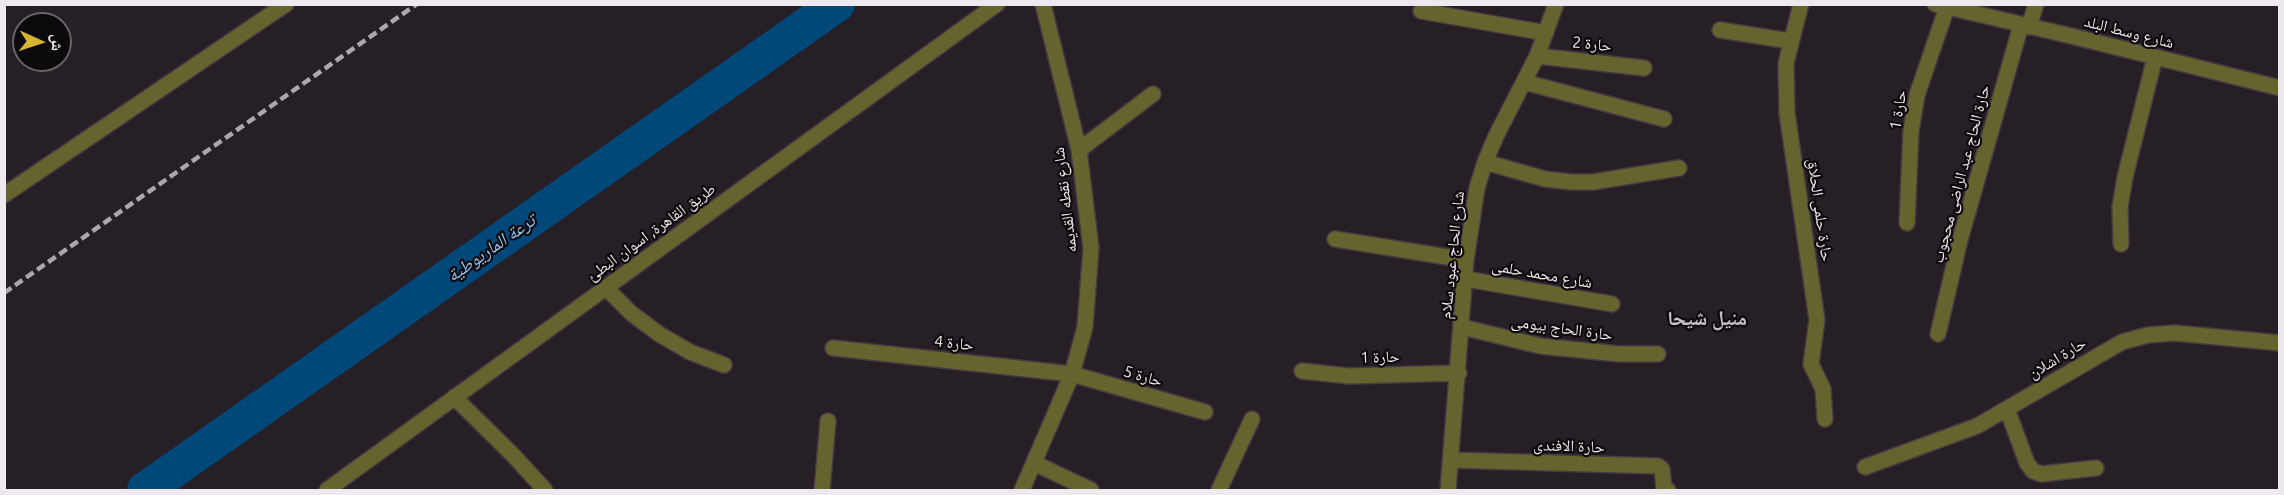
<!DOCTYPE html>
<html>
<head>
<meta charset="utf-8">
<style>
  body { margin:0 }
  #map { position:relative; width:2284px; height:495px; overflow:hidden; background:#261f26; font-family:Ubuntu,"Noto Naskh Arabic",sans-serif }
  canvas { display:block }
  .frame { position:absolute; inset:0; border:6px solid #eee9ee; pointer-events:none }
  .north { position:absolute; left:12px; top:12px; width:60px; height:60px; box-sizing:border-box; background:#0d0a0d; border:2px solid #676367; border-radius:50%; rotate:93deg; font-size:16px; font-weight:700; line-height:24px; text-align:center; color:#eee9ee }
  .north::after { content:''; display:block; margin:auto; width:21px; height:27px; background:#d6b534; clip-path:polygon(50% 0,100% 100%,50% 72%,0 100%) }
</style>
</head>
<body>
<div id="map">
<canvas width="2284" height="495"></canvas>
<div class="frame"></div>
<div class="north">ش</div>
</div>
<script>
const ctx = document.querySelector('canvas').getContext('2d');
ctx.lineJoin = 'round';
function poly(rows) {
  const path = new Path2D();
  for (const r of rows) {
    path.moveTo(r[0], r[1]);
    for (let i = 2; i < r.length; i += 2) path.lineTo(r[i], r[i + 1]);
  }
  return path;
}
function stroke(path, color, width, dash) {
  ctx.strokeStyle = color;
  ctx.lineWidth = width;
  ctx.lineCap = dash ? 'butt' : 'round';
  ctx.setLineDash(dash || []);
  ctx.stroke(path);
}
function write(font, color, halo, rows, align = 'center') {
  ctx.font = font + ' Ubuntu,"Noto Naskh Arabic",sans-serif';
  ctx.lineWidth = 4.5;
  ctx.setLineDash([]);
  ctx.textBaseline = 'middle';
  ctx.strokeStyle = halo;
  ctx.fillStyle = color;
  for (const [text, x, y, turn = 0] of rows) {
    ctx.save();
    ctx.translate(x, y);
    ctx.rotate((+turn || 0) * Math.PI / 180);
    ctx.textAlign = isNaN(turn) ? turn : align;
    if (halo) ctx.strokeText(text, 0, 0);
    ctx.fillText(text, 0, 0);
    ctx.restore();
  }
}
stroke(poly([
  [145,490,837,4]
]), '#00487a', 36);
const minor = poly([
  [1801,4,1786,63,1787,113,1817,320,1811,364,1823,389,1825,419],
  [1935,4,2067,35,2280,88],
  [1421,11,1546,33],
  [2029,27,2036,4],
  [1720,30,1790,41],
  [1537,56,1644,68],
  [1524,82,1664,119],
  [1079,150,1153,94],
  [1485,162,1545,179,1571,182,1593,182,1679,168],
  [4,195,286,4],
  [1907,223,1911,131,1917,95,1947,7],
  [1335,239,1466,260],
  [2121,244,2120,207,2125,177,2155,57],
  [1466,279,1612,304],
  [605,287,631,313,659,334,690,352,724,365],
  [1462,327,1540,346,1619,354,1658,354],
  [1938,334,1960,240,2021,25],
  [833,348,1072,374,1205,412],
  [1302,371,1349,376,1459,373],
  [454,397,512,454,545,490],
  [2007,409,2027,463,2033,471,2041,474,2096,468],
  [1451,460,1658,466,1662,469,1664,488,1668,490],
  [1034,463,1091,490],
  [1865,467,1977,426,2122,342,2148,335,2175,333,2280,343],
  [327,490,997,4],
  [822,490,828,421],
  [1022,490,1072,374,1085,327,1091,248,1079,150,1043,4],
  [1219,490,1252,419],
  [1448,490,1466,260,1477,188,1485,162,1496,136,1537,56,1556,4]
]);
stroke(minor, '#423b42', 18);
stroke(minor, '#65632e', 15);
stroke(poly([
  [4,293,417,4]
]), '#ada7ad', 4.5, [9, 4.5]);
write('16px', '#eee9ee', '#0d0a0d', [
  ["شارع وسط البلد",2129,32,14],
  ["حارة 2",1592,44,6],
  ["حارة 1",1898,110,-81],
  ["حارة الحاج عبد الراضى محجوب",1961,174,-75],
  ["شارع نقطه القديمه",1065,200,-97],
  ["حارة حلمى الحلاق",1820,210,82],
  ["طريق القاهرة, اسوان البطئ",651,232,-36],
  ["شارع الحاج عبود سلام",1452,255,-84],
  ["شارع محمد حلمى",1542,274,10],
  ["حارة الحاج بيومى",1562,328,8],
  ["حارة 4",954,343,6],
  ["حارة 1",1380,357,-2],
  ["حارة اشلان",2057,358,-31],
  ["حارة 5",1143,376,16],
  ["حارة الافندى",1569,446,2]
]);
write('italic 18px', '#97c6f3', '#0d0a0d', [
  ["ترعة الماريوطية",491,248,-35]
]);
write('bold 20px', '#c9bfc8', '#0d0a0d', [
  ["منيل شيحا",1707,318]
]);
</script>
</body>
</html>
